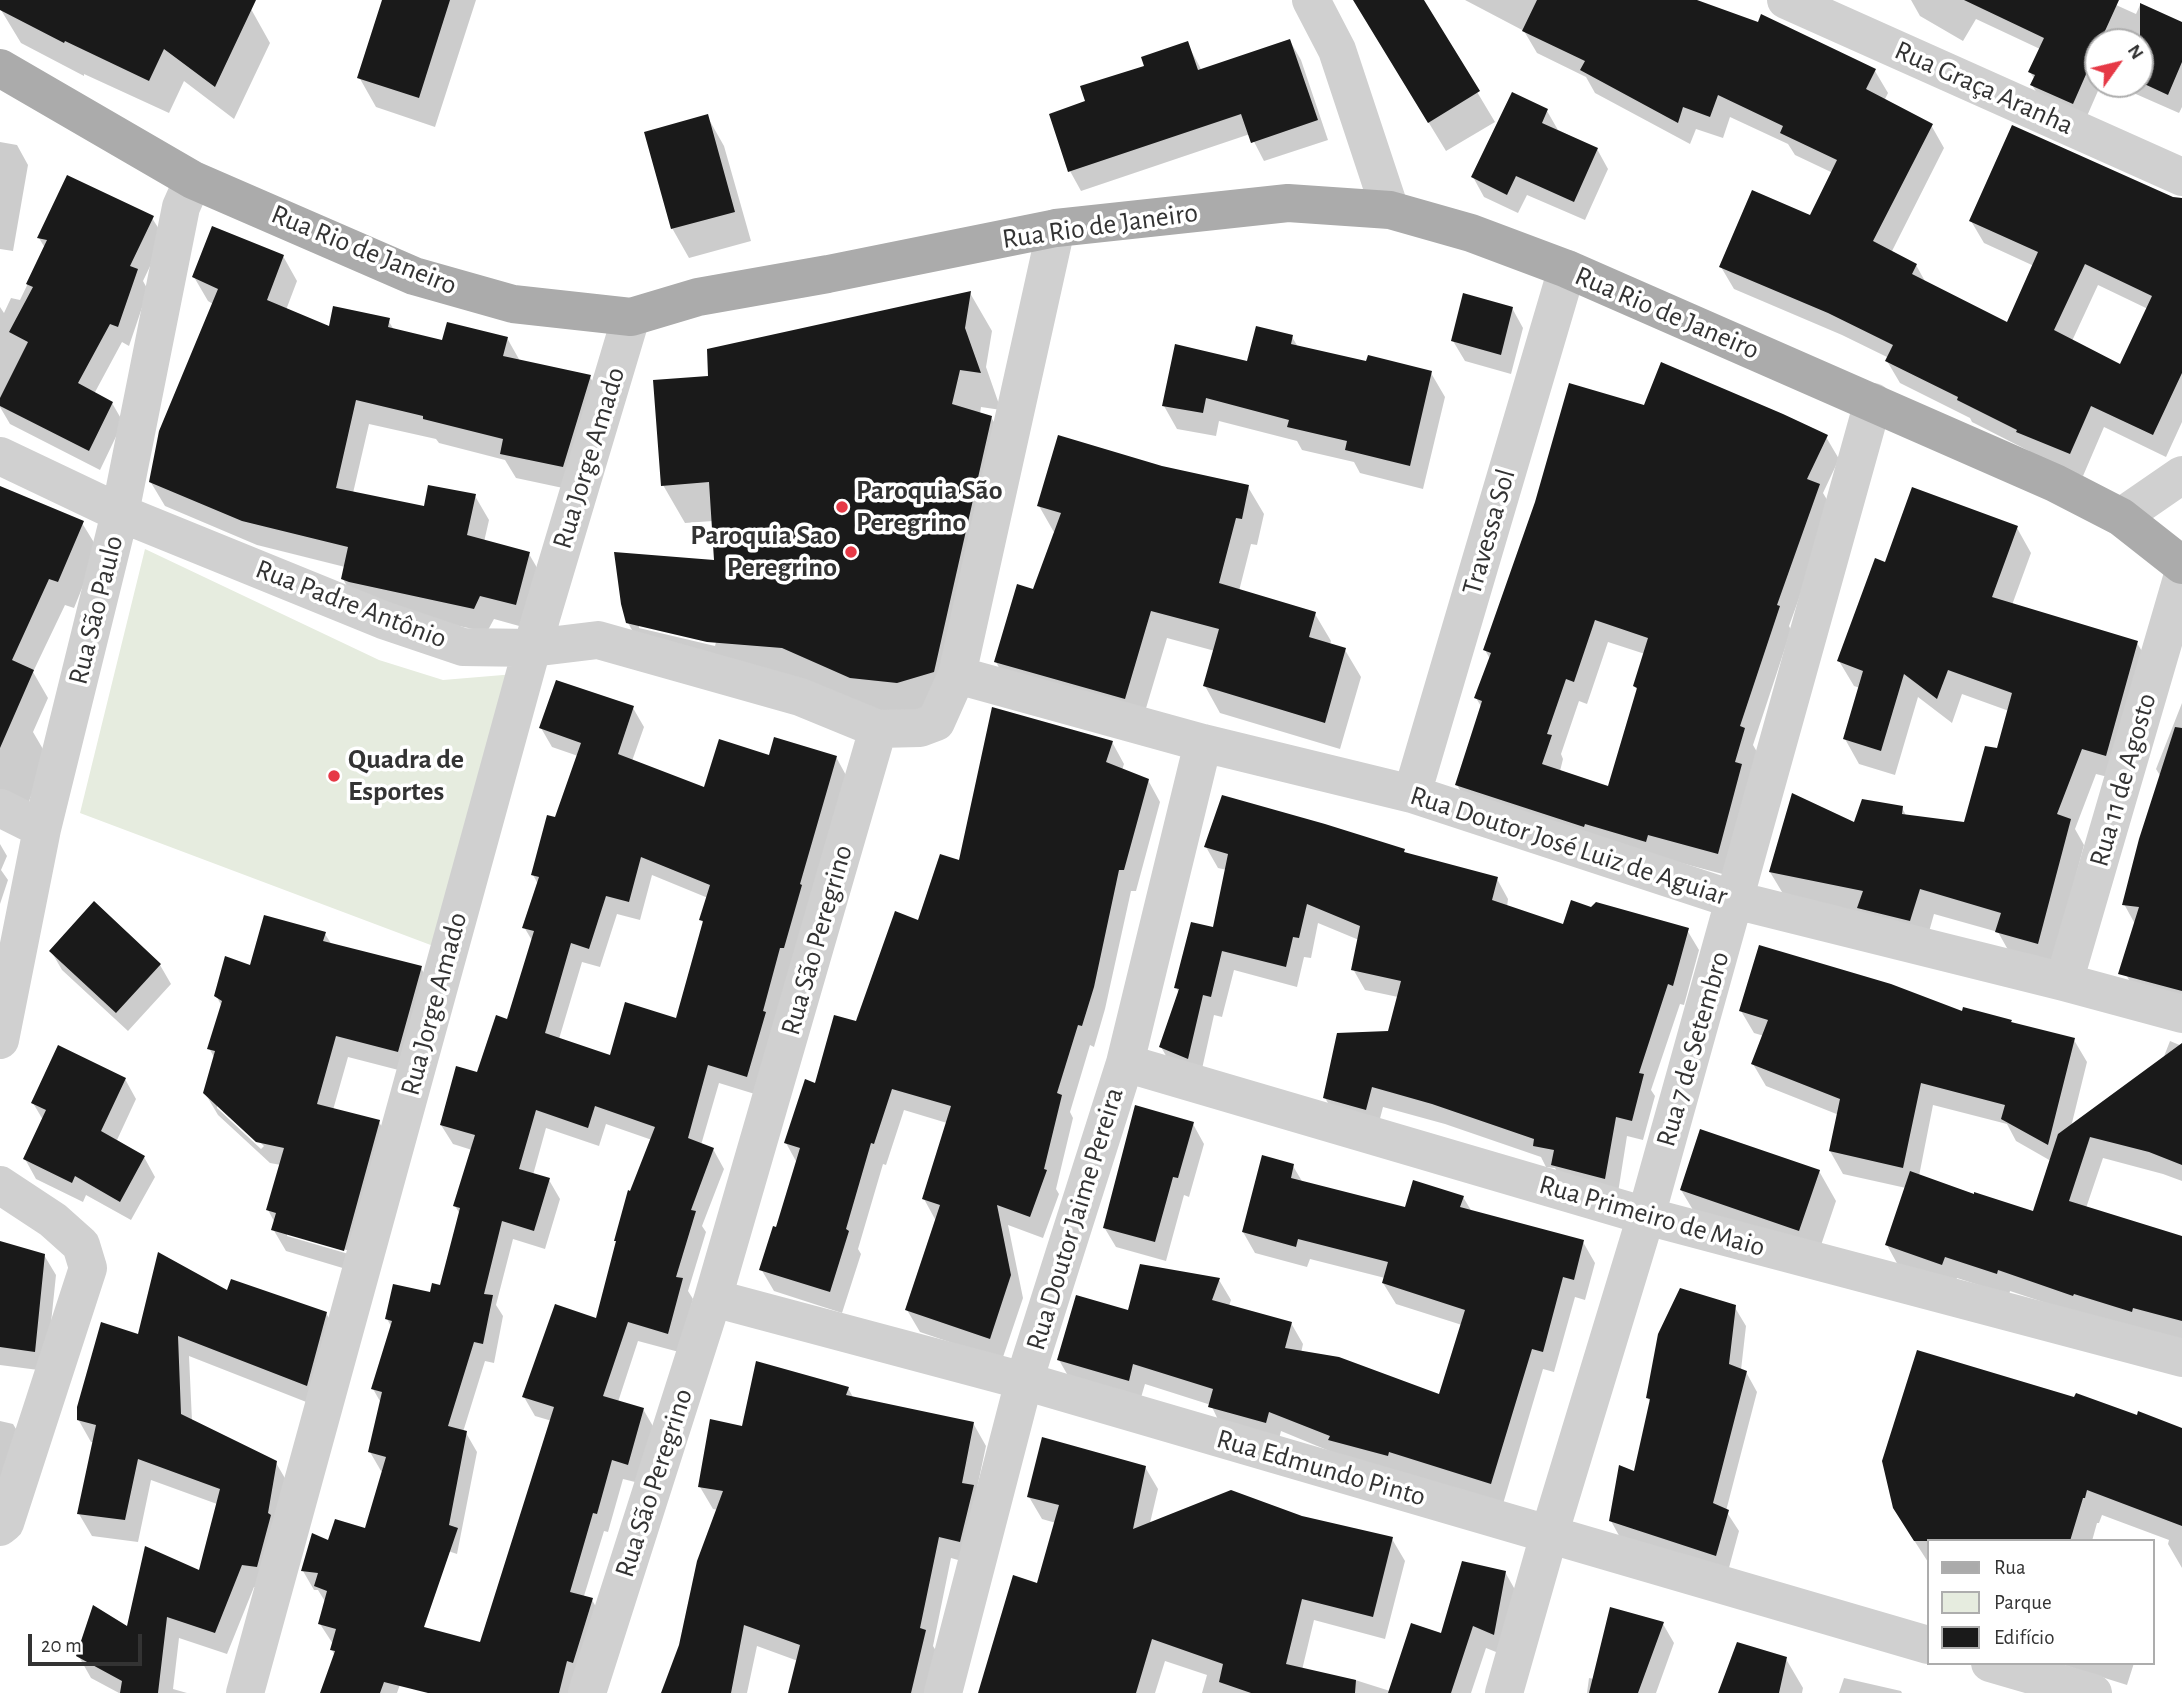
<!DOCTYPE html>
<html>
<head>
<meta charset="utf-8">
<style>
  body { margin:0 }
  #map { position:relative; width:2182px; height:1693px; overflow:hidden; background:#fff; font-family:"Alegreya Sans",sans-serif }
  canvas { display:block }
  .legend { position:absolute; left:1927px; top:1539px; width:228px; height:126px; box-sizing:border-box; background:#fff; border:2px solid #adadad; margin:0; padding:9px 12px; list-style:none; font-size:21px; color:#333 }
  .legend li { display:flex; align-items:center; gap:14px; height:35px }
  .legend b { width:35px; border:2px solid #adadad }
  .north { position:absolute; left:2084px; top:28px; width:70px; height:70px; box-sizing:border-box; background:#fff; border:2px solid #adadad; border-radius:50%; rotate:56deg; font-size:19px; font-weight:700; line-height:28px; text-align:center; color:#333 }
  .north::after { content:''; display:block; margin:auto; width:24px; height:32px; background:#e63946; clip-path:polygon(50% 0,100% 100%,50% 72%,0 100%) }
  .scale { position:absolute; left:28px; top:1634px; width:114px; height:32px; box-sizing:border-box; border:4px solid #333; border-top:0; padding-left:9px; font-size:21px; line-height:24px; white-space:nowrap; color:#333; -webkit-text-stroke:5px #fff; paint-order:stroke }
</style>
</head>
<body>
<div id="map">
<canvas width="2182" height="1693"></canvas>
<ul class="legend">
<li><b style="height:9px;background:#ababab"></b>Rua</li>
<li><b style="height:19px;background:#e6ecdf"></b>Parque</li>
<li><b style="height:19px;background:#1a1a1a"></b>Edifício</li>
</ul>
<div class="north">N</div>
<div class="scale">20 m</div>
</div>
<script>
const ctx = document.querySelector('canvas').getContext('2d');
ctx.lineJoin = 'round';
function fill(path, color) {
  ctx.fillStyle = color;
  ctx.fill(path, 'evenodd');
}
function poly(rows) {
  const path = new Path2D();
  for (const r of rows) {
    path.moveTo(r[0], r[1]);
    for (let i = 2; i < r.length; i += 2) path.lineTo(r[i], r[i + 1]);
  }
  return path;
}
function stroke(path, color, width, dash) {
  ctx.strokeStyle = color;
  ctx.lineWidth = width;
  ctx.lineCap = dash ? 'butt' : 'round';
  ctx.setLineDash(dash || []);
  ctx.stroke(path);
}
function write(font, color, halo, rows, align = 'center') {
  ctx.font = font + ' "Alegreya Sans",sans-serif';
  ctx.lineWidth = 7;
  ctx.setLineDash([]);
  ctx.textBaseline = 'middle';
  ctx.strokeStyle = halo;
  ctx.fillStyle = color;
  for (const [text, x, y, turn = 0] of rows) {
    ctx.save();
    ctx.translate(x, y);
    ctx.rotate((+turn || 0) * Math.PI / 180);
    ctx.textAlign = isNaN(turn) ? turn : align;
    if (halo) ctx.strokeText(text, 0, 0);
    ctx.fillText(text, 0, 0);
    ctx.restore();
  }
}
fill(poly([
  [145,549,379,660,443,680,515,674,436,947,80,813]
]), '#e6ecdf');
fill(poly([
  [6,0,238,0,251,9,270,43,234,119,184,81,169,113,84,74,84,76,21,43,1,10],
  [384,0,476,0,435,127,376,107,359,77],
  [1354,0,1422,0,1495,122,1446,151],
  [1465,0,1692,0,1875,71,1888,93,1884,101,1931,125,1944,148,1891,253,1916,265,1926,283,2007,324,2034,266,1984,243,1971,221,2173,199,2182,200,2182,422,2166,457,2104,427,2083,476,2031,454,2029,451,1972,422,1970,418,1900,383,1887,361,1889,358,1842,335,1734,289,1721,267,1810,217,1833,173,1795,155,1788,144,1730,117,1723,138,1696,129,1690,144,1595,93,1586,77,1537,53,1524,31],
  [2098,285,2148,309,2121,366,2072,341],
  [1911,0,2105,0,2136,14,2140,5,2182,24,2182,107,2179,113,2113,84,2140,84,2140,42,2098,42,2098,84,2101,84,2084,123,2044,105,2032,85,2035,80,2030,72,2040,49,1976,19,1963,41,1920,16],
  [1290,41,1301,60,1328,140,1264,161,1250,134,1081,191,1070,171,1051,115,1087,102,1187,43,1202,71],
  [1547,111,1558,130,1597,149,1608,169,1585,220,1527,195,1518,213,1484,197,1473,177],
  [707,116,724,146,751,241,689,258,672,228],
  [0,142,17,145,28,165,13,251,0,249],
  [152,218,164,237,143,281,148,290,129,346,122,342,94,394,112,403,123,422,100,470,10,424,0,407,2,398,0,398,0,307,4,313,11,298,20,300,45,248,39,238],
  [283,256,297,281,286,310,330,328,388,320,394,330,444,342,507,338,520,361,590,377,604,401,577,491,516,478,505,460,439,443,436,439,369,424,353,493,425,508,475,496,489,520,484,542,529,554,543,578,530,629,494,619,487,632,364,606,357,604,343,579,345,567,257,545,165,506,150,481,213,304,208,301,194,277],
  [970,293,992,331,986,367,1001,410,981,407,980,414,991,417,1013,455,956,710,919,720,650,661,628,623,716,562,713,521,685,523,663,485,709,378],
  [639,625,716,642,715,646,639,628],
  [1512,308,1523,328,1511,374,1465,361,1453,341],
  [1292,337,1298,347,1368,363,1431,373,1445,397,1423,489,1360,473,1354,462,1302,450,1297,441,1219,421,1216,436,1177,429,1164,406,1248,363],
  [1645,407,1826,437,1839,459,1823,493,1832,508,1789,626,1791,630,1753,745,1757,752,1730,876,1470,807,1457,785,1482,708,1476,698,1490,659,1485,650],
  [1608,642,1645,654,1635,686,1638,692,1609,789,1560,771,1563,759,1561,754,1579,701,1587,704],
  [1161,467,1248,487,1264,514,1257,545,1251,544,1239,591,1315,614,1331,641,1330,645,1345,650,1361,677,1340,749,1220,713,1205,686,1215,651,1167,638,1141,725,1011,690,996,662,1034,591,1055,534,1039,506],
  [0,488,82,523,98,549,74,608,65,605,33,672,48,698,33,732,47,756,24,814,0,820],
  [2017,528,2031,553,2012,605,2137,643,2152,668,2120,780,2096,774,2075,829,2084,845,2052,969,2012,957,1998,932,1934,914,1925,946,1785,897,1770,872,1855,824,1902,808,1907,817,1966,824,1999,750,2009,711,1962,694,1952,723,1918,697,1895,775,1859,764,1845,739,1860,688,1854,686,1839,661,1886,564],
  [2182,703,2182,1006,2135,991,2122,967,2135,924,2124,904,2161,777,2156,769],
  [633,708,644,727,632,761,705,790,770,757,836,757,847,777,758,1095,719,1083,701,1145,713,1149,724,1169,702,1226,706,1232,688,1291,693,1299,679,1352,638,1341,618,1402,643,1409,654,1428,639,1483,623,1479,608,1532,604,1531,584,1596,592,1600,603,1619,574,1693,437,1693,481,1644,552,1421,535,1416,524,1397,597,1320,617,1243,615,1240,652,1140,606,1124,599,1146,546,1128,533,1175,549,1180,560,1199,545,1249,513,1239,496,1305,503,1316,494,1363,485,1361,463,1432,466,1433,477,1452,457,1554,448,1551,397,1693,322,1693,335,1656,332,1650,333,1644,320,1624,326,1603,318,1590,314,1590,303,1571,329,1543,367,1530,384,1472,381,1471,370,1452,381,1403,373,1389,392,1328,387,1319,432,1294,442,1287,460,1214,455,1206,472,1150,453,1144,441,1125,478,1074,509,1022,533,942,524,927,538,884,533,875,556,819,578,756,552,747,541,728],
  [652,875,708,898,701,920,704,924,677,1020,611,1057,559,1039,582,962,600,967,617,914,640,920],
  [1112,742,1124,764,1122,770,1148,780,1160,802,1136,891,1131,891,1105,1009,1094,1047,1090,1045,1070,1112,1073,1118,1056,1189,1059,1194,1043,1238,1008,1225,1023,1298,1002,1360,920,1332,907,1310,936,1221,924,1199,947,1123,904,1110,886,1165,883,1164,858,1249,861,1254,842,1313,774,1291,761,1269,778,1229,797,1163,786,1143,816,1085,857,1023,919,922,960,863],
  [0,844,7,856,1,870,8,880,0,904],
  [1206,847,1403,850,1406,855,1497,879,1508,899,1507,907,1564,926,1592,909,1687,930,1699,950,1684,1005,1680,1004,1651,1090,1655,1096,1643,1140,1627,1136,1617,1199,1565,1186,1555,1168,1546,1167,1541,1157,1445,1124,1383,1107,1377,1130,1337,1118,1325,1098,1389,1033,1398,997,1365,990,1353,969,1359,940,1318,923,1311,958,1304,957,1297,987,1234,970,1222,1017,1214,1015,1200,1078,1173,1068,1161,1047,1179,993,1176,987,1214,930,1227,870,1218,868],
  [325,934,332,945,421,968,433,990,410,1073,348,1057,333,1110,379,1122,391,1143,356,1272,286,1251,273,1229,275,1223,268,1210,281,1165,270,1163,218,1115,205,1093,215,1059,209,1048,222,1007,216,995,252,967],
  [217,1103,264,1146,261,1149,217,1108],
  [287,1232,353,1252,352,1255,287,1236],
  [51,951,160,965,171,984,128,1031,62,970],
  [1741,1011,1964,1013,2011,1022,2012,1024,2074,1040,2087,1062,2071,1127,2163,1059,2170,1041,2182,1046,2182,1181,2163,1174,2103,1158,2086,1208,2182,1238,2182,1339,2085,1316,2010,1291,2009,1295,1957,1278,1954,1286,1899,1267,1887,1245,1906,1188,1843,1174,1830,1151,1839,1115,1766,1086,1753,1064,1764,1036,1754,1033],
  [1933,1105,2007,1124,2016,1141,2051,1161,2034,1214,1919,1176],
  [125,1079,136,1099,117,1140,144,1157,155,1177,131,1220,86,1195,83,1202,36,1179,25,1159,43,1120,33,1103],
  [1193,1124,1204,1144,1189,1197,1184,1195,1166,1261,1116,1247,1104,1227],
  [1293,1166,1303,1183,1406,1210,1463,1197,1472,1212,1583,1242,1595,1263,1585,1300,1575,1297,1554,1372,1543,1369,1503,1504,1339,1455,1281,1431,1278,1443,1222,1428,1211,1405,1145,1384,1140,1401,1071,1381,1059,1360,1129,1313,1219,1280,1231,1300,1229,1306,1291,1323,1303,1344,1301,1353,1440,1396,1462,1325,1396,1304,1383,1283,1385,1278,1310,1259,1307,1267,1255,1253,1243,1232],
  [1819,1171,1836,1201,1816,1260,1699,1220,1681,1190],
  [0,1243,44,1255,56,1275,46,1371,0,1365],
  [227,1293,326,1313,339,1336,319,1407,189,1356,192,1421,276,1463,289,1485,269,1588,254,1587,227,1654,179,1638,173,1689,187,1693,119,1693,91,1678,78,1655,129,1629,200,1572,217,1504,151,1480,138,1542,92,1536,79,1514,94,1442,91,1442,78,1419,140,1336],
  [1734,1306,1746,1326,1741,1370,1746,1372,1757,1392,1726,1511,1739,1531,1727,1575,1622,1541,1611,1521,1635,1474,1651,1403,1647,1397],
  [848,1388,854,1399,973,1423,986,1446,976,1493,972,1564,951,1558,933,1646,938,1654,928,1693,790,1693,798,1661,757,1646,747,1693,663,1693,680,1645,718,1510,713,1509,700,1487,743,1428],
  [0,1421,13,1424,27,1447,0,1520],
  [2182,1430,2182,1568,2168,1544,2169,1540,2102,1515,2099,1523,2097,1523,2092,1541,1928,1541,1928,1562,1910,1534],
  [1145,1467,1158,1489,1150,1523,1301,1517,1392,1539,1405,1561,1385,1639,1314,1620,1302,1670,1351,1681,1352,1679,1390,1691,1505,1572,1518,1595,1506,1656,1486,1648,1471,1693,1202,1693,1207,1675,1165,1661,1155,1693,979,1693,1039,1586,1056,1523,1042,1519,1029,1497],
  [1663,1624,1674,1643,1656,1693,1587,1693,1589,1678,1594,1679],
  [1786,1659,1803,1688,1802,1693,1720,1693],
  [2057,1663,2134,1663,2127,1685],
  [1844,1678,1901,1691,1902,1693,1839,1693]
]), '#0003');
fill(poly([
  [0,0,256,0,215,87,164,49,149,81,65,41,64,43,0,10],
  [382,0,450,0,419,98,357,78],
  [1353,0,1424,0,1480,91,1428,123],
  [1537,0,1697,0,1758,22,1761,14,1876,69,1866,89,1933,124,1873,241,1917,264,1912,274,2007,322,2038,252,1969,221,2012,125,2173,197,2182,198,2182,373,2153,435,2091,406,2070,454,2016,432,2017,430,1957,400,1958,397,1885,361,1893,345,1828,313,1719,267,1752,190,1810,215,1837,160,1780,133,1783,126,1718,95,1710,117,1683,107,1678,123,1580,70,1585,61,1522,31],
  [2085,264,2152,296,2120,364,2054,330],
  [1964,0,2119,0,2100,42,2098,42,2098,47,2073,104,2030,85,2035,75,2028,72,2044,38],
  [2140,3,2182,22,2182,62,2168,95,2140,82],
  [1290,39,1318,120,1251,143,1241,114,1068,172,1049,114,1085,101,1080,86,1144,66,1141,57,1188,41,1198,70],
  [1512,92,1548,109,1542,123,1598,148,1574,202,1516,176,1507,195,1471,177],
  [708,114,735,212,671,229,644,132],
  [67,175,154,216,130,266,138,269,118,327,110,324,78,383,113,402,89,451,0,406,0,398,28,342,9,332,33,287,26,284,47,240,37,238],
  [212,226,284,255,267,300,329,326,333,306,390,318,388,327,442,340,447,322,508,337,503,356,591,375,563,467,500,454,503,439,423,419,423,416,356,400,336,488,424,506,428,485,476,494,467,535,530,552,516,605,480,596,474,609,349,582,341,579,348,547,242,521,149,482,159,431,218,289,192,277],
  [971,291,965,328,981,373,960,370,952,404,992,416,934,672,897,683,850,678,782,648,707,642,626,623,621,604,614,552,714,560,709,482,661,486,653,380,708,376,707,349],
  [1463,293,1513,307,1501,355,1451,341],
  [1256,326,1293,335,1291,344,1366,361,1368,355,1432,371,1410,466,1345,450,1347,441,1287,427,1289,420,1206,398,1203,413,1162,406,1175,344,1247,361],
  [1661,362,1783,414,1828,435,1807,479,1820,484,1777,605,1780,606,1740,726,1745,728,1735,762,1742,764,1718,854,1648,835,1646,842,1585,824,1584,827,1455,785,1482,701,1474,698,1491,653,1483,650,1535,502,1569,383,1644,405],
  [1595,620,1648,638,1633,686,1637,688,1608,786,1542,764,1552,735,1547,734,1566,679,1574,682],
  [1058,435,1162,466,1249,485,1242,519,1236,518,1219,583,1316,612,1309,637,1346,648,1325,723,1203,686,1219,629,1151,611,1125,699,994,662,1017,584,1033,589,1061,513,1037,506],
  [0,486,84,521,58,582,49,579,12,660,34,670,0,748],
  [1912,487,2018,526,1992,597,2138,641,2106,756,2082,749,2057,814,2071,819,2038,944,1995,932,2001,913,1920,889,1910,921,1857,908,1863,891,1769,872,1792,793,1854,822,1862,799,1903,806,1902,814,1964,822,1985,746,1997,748,2012,693,1948,670,1937,699,1904,674,1881,751,1843,739,1863,671,1837,661,1875,558,1885,562],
  [556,680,634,706,618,754,704,787,719,739,769,755,774,737,837,756,800,884,802,885,784,948,780,948,763,1011,766,1012,747,1077,708,1065,688,1138,714,1148,691,1210,696,1211,676,1277,683,1278,668,1334,628,1322,603,1396,644,1408,628,1465,612,1460,597,1514,593,1513,570,1592,593,1598,573,1663,567,1661,559,1693,428,1693,384,1682,380,1693,320,1693,335,1651,330,1650,336,1629,318,1624,327,1591,314,1586,318,1573,301,1571,312,1533,328,1540,335,1519,365,1528,386,1457,368,1452,382,1392,371,1389,392,1321,385,1319,393,1284,430,1292,432,1283,440,1285,460,1208,453,1206,475,1135,440,1125,456,1066,477,1072,496,1015,507,1019,534,931,522,928,539,877,531,875,547,815,555,817,581,743,539,728],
  [641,857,710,885,699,920,703,921,676,1018,625,1002,610,1055,545,1033,571,943,589,949,606,896,629,902],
  [595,1106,655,1127,630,1191,628,1190,614,1241,616,1241,596,1318,555,1304,522,1397,554,1407,480,1642,424,1627,458,1528,449,1525,467,1431,448,1426,474,1342,483,1344,493,1295,484,1294,502,1221,534,1231,550,1178,519,1169,536,1110,588,1128],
  [992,707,1113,741,1106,762,1149,779,1124,870,1119,870,1094,987,1082,1026,1078,1025,1057,1093,1062,1095,1044,1169,1047,1170,1030,1217,997,1205,1011,1275,990,1339,905,1310,940,1205,922,1199,951,1106,892,1089,874,1144,871,1143,846,1229,849,1231,830,1292,759,1270,773,1226,776,1227,800,1148,784,1143,805,1079,815,1083,834,1015,856,1021,895,911,918,920,940,854,959,860],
  [2175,727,2182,728,2182,991,2118,974,2139,907,2122,905,2139,839],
  [1222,795,1325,824,1405,849,1404,852,1498,877,1492,900,1563,924,1571,900,1591,907,1596,902,1689,928,1673,986,1668,984,1639,1073,1644,1074,1632,1121,1616,1117,1605,1179,1551,1165,1554,1150,1533,1146,1534,1139,1432,1104,1372,1087,1366,1110,1323,1098,1337,1033,1388,1031,1401,981,1351,970,1360,926,1307,904,1299,938,1293,937,1286,967,1222,951,1211,997,1203,995,1188,1059,1159,1047,1179,989,1174,988,1191,922,1213,927,1228,854,1204,847],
  [94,901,161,964,116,1013,49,951],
  [264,915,326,932,323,941,422,966,398,1052,336,1036,317,1104,380,1120,344,1251,271,1230,276,1213,266,1210,284,1148,256,1142,203,1093,215,1051,207,1049,222,1001,214,996,225,956,250,965],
  [1759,945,1891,984,1962,1011,1963,1007,2012,1020,2011,1022,2075,1038,2048,1145,2001,1119,2005,1105,1921,1083,1903,1168,1829,1151,1840,1099,1751,1064,1768,1020,1739,1011],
  [2182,1043,2182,1165,2149,1152,2090,1137,2069,1201,2182,1236,2182,1321,2133,1308,2132,1312,2074,1294,2073,1296,1998,1270,1997,1274,1945,1257,1942,1265,1885,1245,1910,1171,1974,1194,1974,1192,2033,1211,2058,1134],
  [58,1045,126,1078,101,1131,145,1156,120,1202,75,1176,72,1183,23,1159,46,1110,31,1103],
  [1135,1105,1194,1122,1178,1178,1173,1177,1155,1242,1103,1228],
  [1700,1129,1820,1170,1799,1231,1680,1190],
  [1262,1155,1294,1164,1291,1178,1405,1207,1413,1180,1464,1196,1460,1207,1584,1240,1574,1280,1563,1277,1543,1352,1532,1349,1491,1484,1389,1452,1388,1456,1328,1440,1330,1436,1269,1412,1266,1423,1208,1407,1213,1389,1133,1364,1129,1381,1057,1360,1076,1295,1128,1310,1140,1264,1220,1278,1212,1300,1292,1322,1285,1348,1339,1357,1439,1394,1465,1310,1382,1283,1388,1262,1298,1239,1296,1247,1242,1232],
  [0,1241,45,1254,35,1352,0,1347],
  [158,1252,227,1290,231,1279,327,1312,307,1386,178,1336,181,1414,277,1461,268,1513,271,1515,257,1567,242,1565,215,1633,167,1617,158,1693,120,1693,122,1681,76,1656,93,1605,127,1626,145,1546,199,1570,220,1489,138,1459,125,1520,77,1514,96,1425,77,1420,77,1407,101,1322,138,1334],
  [1680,1288,1736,1305,1729,1364,1747,1371,1713,1503,1729,1510,1716,1556,1609,1521,1619,1465,1634,1471,1650,1399,1646,1398,1658,1334],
  [1917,1350,2074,1397,2076,1393,2137,1415,2138,1411,2182,1428,2182,1526,2087,1490,2085,1498,2083,1498,2070,1541,1914,1541,1893,1508,1882,1461],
  [756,1361,849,1387,846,1395,974,1422,962,1483,974,1485,960,1542,939,1537,920,1628,926,1630,911,1693,788,1693,800,1645,744,1625,731,1693,661,1693,679,1645,697,1561,723,1491,698,1487,710,1419,742,1426],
  [1042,1437,1146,1466,1133,1529,1231,1490,1302,1516,1393,1537,1373,1617,1302,1599,1286,1664,1356,1680,1355,1693,1251,1693,1219,1682,1223,1664,1152,1639,1136,1693,978,1693,1013,1575,1037,1583,1059,1505,1027,1497],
  [1462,1561,1506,1571,1494,1635,1473,1626,1451,1693,1388,1693,1411,1623,1441,1633],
  [1610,1607,1664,1622,1638,1693,1589,1693],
  [1737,1642,1787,1657,1779,1693,1718,1693]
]), '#1a1a1a');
stroke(poly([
  [1311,0,1337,50,1390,210],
  [1786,0,2182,177],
  [0,456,120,513,383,620,463,647,532,648,598,640,800,697,878,729],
  [2121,517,2182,475],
  [957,675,1203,743,1412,794,1735,900,2064,982,2182,1014],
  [1412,794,1567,269],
  [0,808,42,829],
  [2064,982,2182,578],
  [0,1040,42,829,120,513,181,207,193,180],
  [1125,1063,1646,1216,2182,1358],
  [0,1185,53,1220,81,1245,88,1268,5,1523,0,1527],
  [713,1298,1024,1381,1928,1645],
  [1990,1663,2093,1693],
  [245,1693,532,648,631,317],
  [587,1693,713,1298,878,729,920,728,936,722,957,675,1056,228],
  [943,1693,1024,1381,1125,1063,1203,743],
  [1504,1693,1549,1535,1646,1216,1873,402]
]), '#d0d0d0', 38);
stroke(poly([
  [0,68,193,180,414,276,513,304,631,317,698,297,828,274,1056,228,1288,203,1390,210,1471,233,1567,269,2055,483,2121,517,2182,565]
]), '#ababab', 38);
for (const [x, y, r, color] of [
  [842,507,7,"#e63946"],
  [851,552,7,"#e63946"],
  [334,776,7,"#e63946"]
]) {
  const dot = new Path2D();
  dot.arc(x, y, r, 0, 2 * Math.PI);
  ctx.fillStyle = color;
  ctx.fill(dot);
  stroke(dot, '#fff', 2.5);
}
write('28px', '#333', '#fff', [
  ["Rua Graça Aranha",1984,88,24],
  ["Rua Rio de Janeiro",1100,226,-8],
  ["Rua Rio de Janeiro",364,250,22],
  ["Rua Rio de Janeiro",1667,313,23],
  ["Rua Jorge Amado",589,458,-73],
  ["Travessa Sol",1489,532,-74],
  ["Rua Padre Antônio",351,604,21],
  ["Rua São Paulo",96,610,-76],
  ["Rua 11 de Agosto",2123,780,-74],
  ["Rua Doutor José Luiz de Aguiar",1569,846,18],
  ["Rua São Peregrino",817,940,-74],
  ["Rua Jorge Amado",434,1004,-75],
  ["Rua 7 de Setembro",1693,1049,-74],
  ["Rua Primeiro de Maio",1652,1216,16],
  ["Rua Doutor Jaime Pereira",1075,1219,-73],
  ["Rua Edmundo Pinto",1321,1468,16],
  ["Rua São Peregrino",654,1483,-72]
]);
write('bold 28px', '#333', '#fff', [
  ["Paroquia São",856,491],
  ["Peregrino",856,523],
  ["Paroquia Sao",837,536,"right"],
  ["Peregrino",837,568,"right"],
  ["Quadra de",348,760],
  ["Esportes",348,792]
], 'left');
</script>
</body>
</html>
